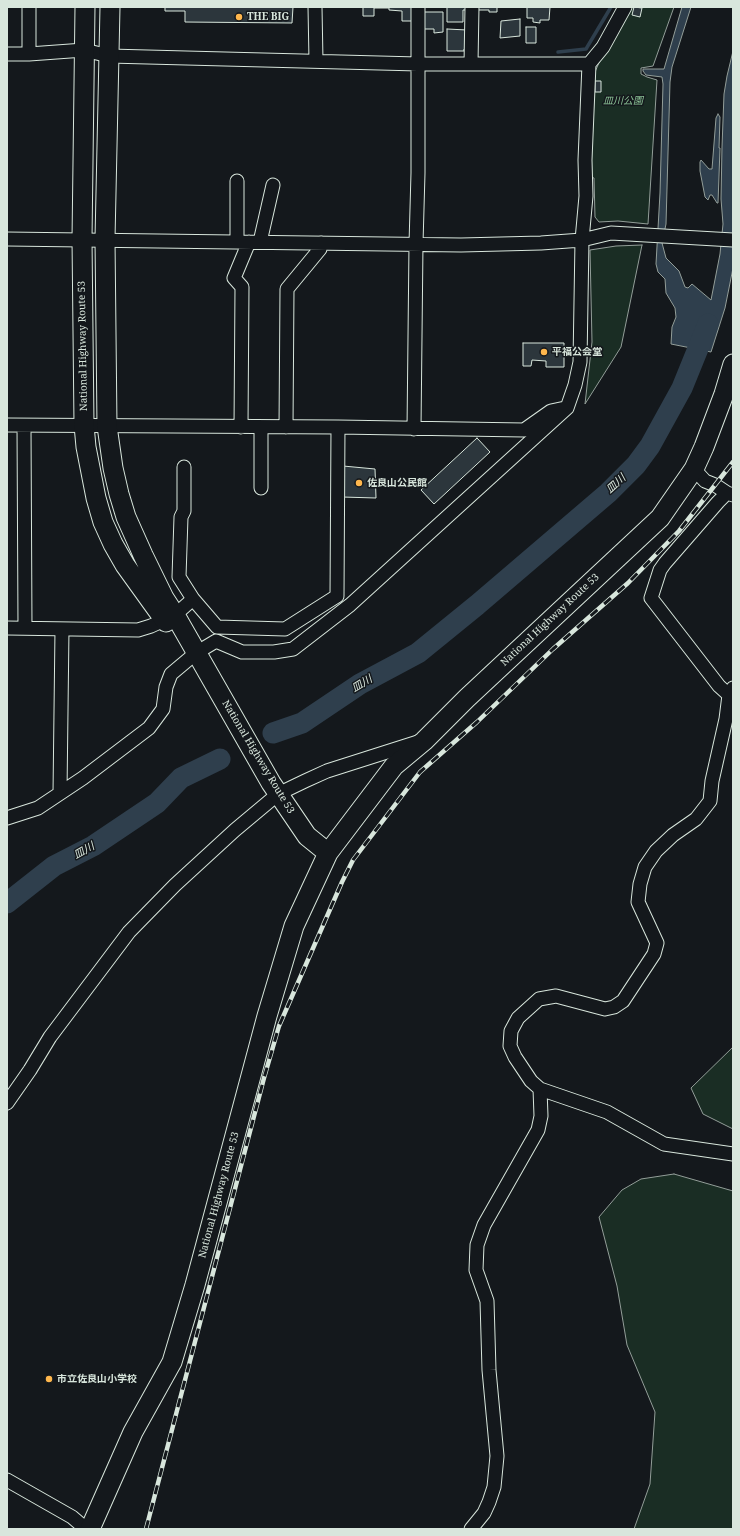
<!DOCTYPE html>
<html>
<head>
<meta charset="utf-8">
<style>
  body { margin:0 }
  #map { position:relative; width:740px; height:1536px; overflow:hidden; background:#14181c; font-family:"Noto Serif",serif }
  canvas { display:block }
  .frame { position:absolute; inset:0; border:8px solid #d8e6dc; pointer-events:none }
</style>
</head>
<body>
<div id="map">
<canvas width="740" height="1536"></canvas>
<div class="frame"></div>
</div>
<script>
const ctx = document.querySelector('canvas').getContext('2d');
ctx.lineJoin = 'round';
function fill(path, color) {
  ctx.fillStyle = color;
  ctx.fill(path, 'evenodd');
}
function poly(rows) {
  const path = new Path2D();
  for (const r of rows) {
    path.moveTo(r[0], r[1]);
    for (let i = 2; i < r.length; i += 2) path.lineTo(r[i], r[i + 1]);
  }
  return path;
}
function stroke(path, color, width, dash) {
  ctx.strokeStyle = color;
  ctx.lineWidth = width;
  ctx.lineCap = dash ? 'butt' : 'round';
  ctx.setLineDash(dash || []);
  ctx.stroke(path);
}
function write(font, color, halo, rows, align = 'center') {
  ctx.font = font + ' "Noto Serif","Noto Sans JP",serif';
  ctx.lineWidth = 3;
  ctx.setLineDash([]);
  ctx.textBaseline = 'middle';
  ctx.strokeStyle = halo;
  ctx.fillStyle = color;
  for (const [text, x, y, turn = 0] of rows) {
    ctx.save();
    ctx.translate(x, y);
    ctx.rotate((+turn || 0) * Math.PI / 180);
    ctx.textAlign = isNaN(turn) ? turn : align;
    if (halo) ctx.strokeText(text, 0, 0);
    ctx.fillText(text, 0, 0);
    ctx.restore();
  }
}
const green = poly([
  [631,7,674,7,653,66,641,68,641,74,647,77,657,80,648,224,618,221,599,222,595,217,594,178,591,177,591,95,595,72,604,51,631,7],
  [642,245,621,347,585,404,592,342,590,250,616,246,642,245],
  [733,1047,733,1129,703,1114,691,1088,733,1047],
  [674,1174,733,1191,733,1529,634,1529,650,1484,655,1412,627,1345,617,1286,599,1217,622,1190,641,1179,674,1174]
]);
fill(green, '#1a2d24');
stroke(green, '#939e99', 1);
const water = poly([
  [682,7,691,7,672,67,670,82,666,224,662,243,666,258,679,271,685,287,688,288,692,284,711,300,720,254,723,224,721,199,722,147,724,94,727,76,733,51,733,268,725,308,711,352,671,344,672,327,676,317,675,308,666,293,665,279,658,272,656,264,660,193,663,84,662,77,646,75,643,71,643,69,664,69,682,7],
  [718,114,720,117,719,148,720,148,718,203,717,203,712,195,710,195,708,200,705,197,700,171,700,162,701,160,709,169,712,169,716,118,718,114]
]);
fill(water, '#2f3f4d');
stroke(water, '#939e99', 1);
stroke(poly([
  [558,52,586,49,611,7]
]), '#2f3f4d', 3.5);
stroke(poly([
  [273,733,302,723,360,684,418,653,477,605,608,493,636,465,650,446,682,388,708,324],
  [7,903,54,866,93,846,157,803,181,778,220,759]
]), '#2f3f4d', 21);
const building = poly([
  [165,7,293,7,292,23,185,22,185,11,165,11,165,7],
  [363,7,412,7,412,21,402,21,402,11,389,10,389,8,374,8,374,16,363,16,363,7],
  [447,7,467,7,467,10,463,10,463,22,447,22,447,7],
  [477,7,497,7,497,12,489,12,489,10,477,10,477,7],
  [527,7,550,7,549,20,540,20,540,23,533,22,533,18,527,18,527,7],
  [634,7,642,8,640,17,632,15,634,7],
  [422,12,443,12,443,32,434,33,434,29,422,29,422,12],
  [520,19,520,36,500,38,501,21,520,19],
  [526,27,536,27,536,43,526,43,526,27],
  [447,29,467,30,467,49,464,49,464,51,447,51,447,29],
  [595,81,601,81,601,92,595,92,595,81],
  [523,343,564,343,564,367,546,367,546,361,532,360,531,366,523,366,523,343],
  [477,438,490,452,434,504,421,490,477,438],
  [343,466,375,469,376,498,342,497,343,466]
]);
fill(building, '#2c363c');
stroke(building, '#d8e6dc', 1);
const minor = poly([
  [29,7,29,54],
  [315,7,316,61],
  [7,54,29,54,84,50,109,56,418,64,589,64],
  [471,64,472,7],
  [7,239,461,245,541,243,582,240,611,233,733,240],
  [237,242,237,181],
  [260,242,273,185],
  [7,425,338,427,524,430,551,411,565,408],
  [24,426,25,628],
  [241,427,242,287,234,278,249,242],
  [286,427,287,289,320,249,321,243],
  [414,429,416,244,418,173,418,7],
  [184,467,184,511,181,517,179,577,193,599],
  [694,469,705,481,715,485,727,493,733,495],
  [261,488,261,427],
  [727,493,718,502,665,563,660,570,651,598,719,686,729,695],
  [7,628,138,630,151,626,175,615,193,599,217,627,285,629,337,596,338,427],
  [733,688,729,695,726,719,712,781,710,801,696,819,673,835,656,851,645,867,640,884,638,902,657,943,654,954,623,1001,614,1007,605,1009,556,996,539,999,518,1018,511,1031,510,1046,515,1057,531,1081,540,1089,607,1112,664,1144,733,1154],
  [60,793,62,629],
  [7,818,38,808,83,778,149,728,163,709,166,687,171,674,196,653,216,641,242,652,274,652,293,649,350,605,567,408,575,385,580,362,582,240,586,196,585,160,589,64,603,47,625,7],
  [7,1103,30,1070,50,1037,129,932,175,885,235,830,278,794,305,781,327,771,418,742],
  [7,1480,72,1517,86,1529],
  [471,1529,484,1513,489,1502,494,1487,497,1456,489,1370,487,1301,476,1270,477,1245,484,1225,538,1130,541,1116,540,1089]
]);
const highway = poly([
  [85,7,82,239,84,425,86,447,96,498,103,522,113,544,125,565,166,622],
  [110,7,105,239,107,426,113,468,119,494,126,517,143,555,164,598,175,615,271,783,307,836,328,853],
  [90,1529,133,1432,172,1362,195,1285,267,1016,294,926,328,853,394,766,424,741,467,698,660,518,694,469,704,447,724,394,733,364]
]);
stroke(minor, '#d8e6dc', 15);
stroke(highway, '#d8e6dc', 21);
stroke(minor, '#14181c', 13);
stroke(highway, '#14181c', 19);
const rail = poly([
  [146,1529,264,1078,279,1026,342,882,353,860,420,772,477,722,553,649,628,583,679,531,733,462]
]);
stroke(rail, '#d8e6dc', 4.5);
stroke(rail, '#14181c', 3, [9]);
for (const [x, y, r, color] of [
  [239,17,4,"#ffb74d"],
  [544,352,4,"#ffb74d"],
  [359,483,4,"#ffb74d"],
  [49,1379,4,"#ffb74d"]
]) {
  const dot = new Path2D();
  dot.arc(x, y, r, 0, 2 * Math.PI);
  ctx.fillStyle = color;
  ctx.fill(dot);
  stroke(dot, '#14181c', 1.5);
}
write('bold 10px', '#d8e6dc', '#14181c', [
  ["THE BIG",247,17],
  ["平福公会堂",552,352],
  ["佐良山公民館",367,483],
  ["市立佐良山小学校",57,1379]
], 'left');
write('italic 10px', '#8ac095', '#14181c', [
  ["皿川公園",623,101]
]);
write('10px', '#d8e6dc', '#14181c', [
  ["National Highway Route 53",83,346,-91],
  ["National Highway Route 53",550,620,-43],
  ["National Highway Route 53",258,757,59],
  ["National Highway Route 53",219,1195,-75]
]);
write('italic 11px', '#d8e6dc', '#14181c', [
  ["皿川",616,484,-42],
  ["皿川",362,684,-31],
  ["皿川",84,851,-29]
]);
</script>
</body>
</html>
